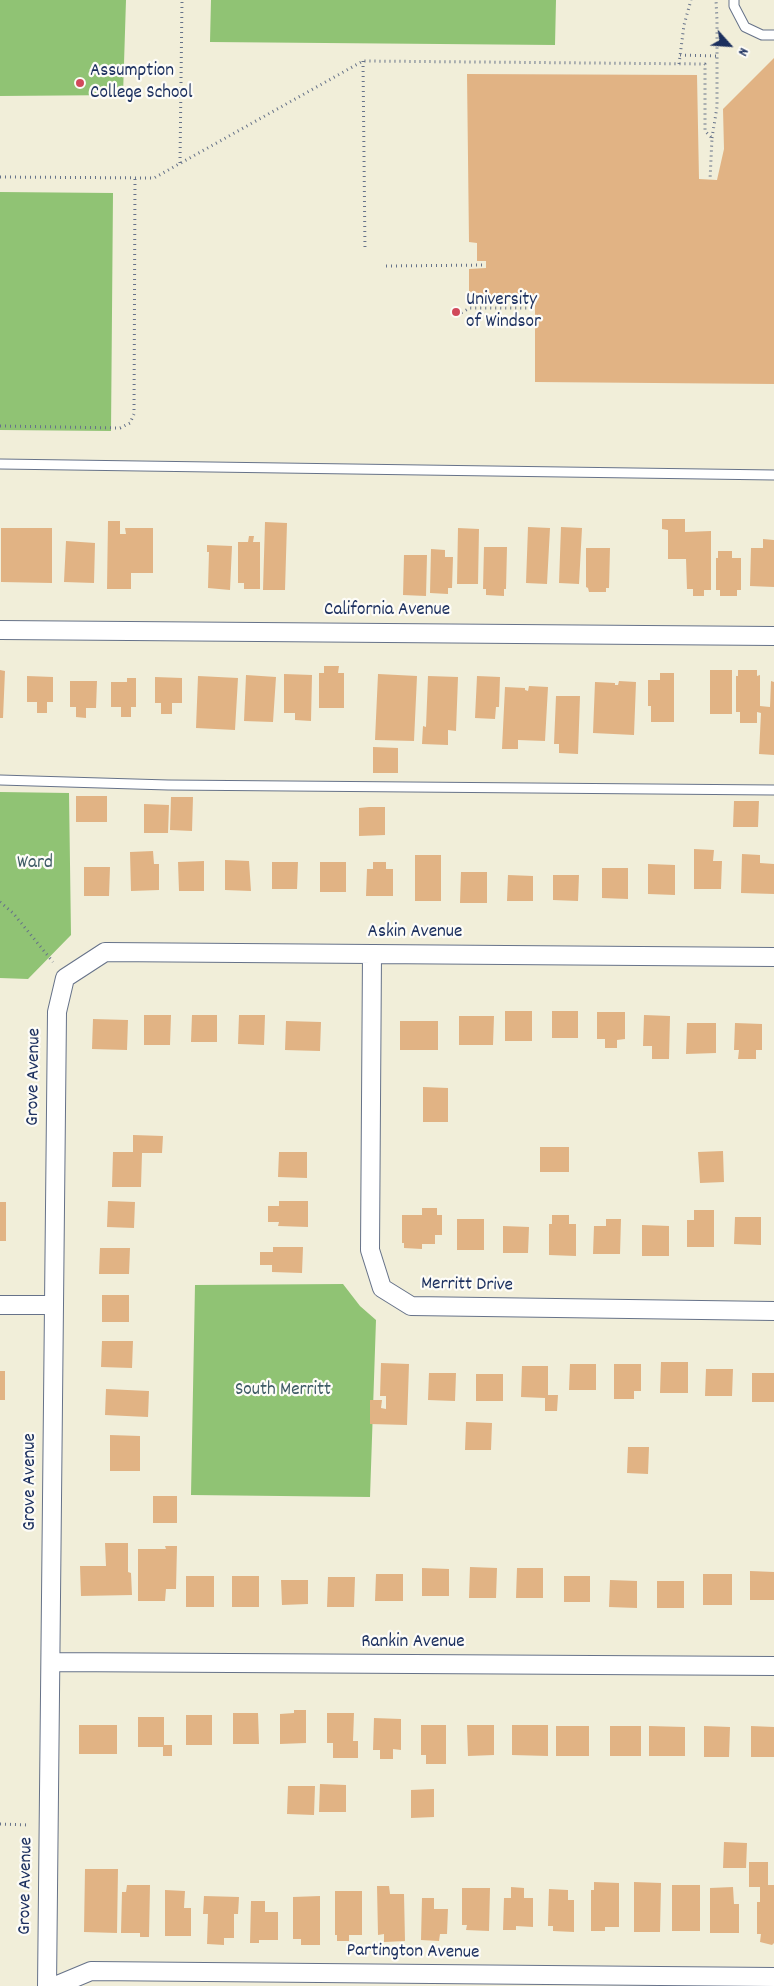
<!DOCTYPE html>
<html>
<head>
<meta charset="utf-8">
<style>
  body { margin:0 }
  #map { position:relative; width:774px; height:1986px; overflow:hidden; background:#f1eed9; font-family:Dekko,sans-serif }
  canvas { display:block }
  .north { position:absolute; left:704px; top:20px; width:50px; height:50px; -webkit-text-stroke:4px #fdfcf7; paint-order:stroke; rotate:116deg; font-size:14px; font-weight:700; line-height:20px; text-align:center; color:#1b2f5e }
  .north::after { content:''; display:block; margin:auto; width:18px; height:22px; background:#1b2f5e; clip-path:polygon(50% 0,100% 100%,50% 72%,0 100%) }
</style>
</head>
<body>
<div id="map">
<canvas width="774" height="1986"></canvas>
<div class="north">N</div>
</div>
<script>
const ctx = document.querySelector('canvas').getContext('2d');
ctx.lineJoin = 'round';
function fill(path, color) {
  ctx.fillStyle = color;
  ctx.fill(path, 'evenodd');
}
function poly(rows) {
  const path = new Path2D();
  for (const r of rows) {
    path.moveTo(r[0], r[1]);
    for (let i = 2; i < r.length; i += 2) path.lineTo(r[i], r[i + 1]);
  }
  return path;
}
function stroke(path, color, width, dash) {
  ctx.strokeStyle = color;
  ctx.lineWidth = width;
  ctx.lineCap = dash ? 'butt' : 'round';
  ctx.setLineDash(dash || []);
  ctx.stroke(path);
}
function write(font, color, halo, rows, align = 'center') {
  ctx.font = font + ' Dekko,sans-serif';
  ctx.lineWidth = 4.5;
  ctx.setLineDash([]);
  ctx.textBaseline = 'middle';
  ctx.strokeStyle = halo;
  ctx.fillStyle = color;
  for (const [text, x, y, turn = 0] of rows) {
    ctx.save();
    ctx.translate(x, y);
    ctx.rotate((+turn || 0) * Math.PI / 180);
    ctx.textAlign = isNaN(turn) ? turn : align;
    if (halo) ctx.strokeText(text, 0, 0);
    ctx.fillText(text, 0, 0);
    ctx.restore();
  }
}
fill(poly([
  [0,0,126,0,123,95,0,96],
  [211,0,556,0,555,45,210,42],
  [0,192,113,193,111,431,0,430],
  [0,792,69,793,71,935,28,979,0,978],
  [343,1284,360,1306,376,1320,370,1497,191,1495,195,1285]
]), '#90c374');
fill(poly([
  [774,58,774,384,535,382,535,297,469,299,469,269,486,268,486,261,477,261,477,243,469,242,467,74,697,75,699,179,717,180,724,149,723,109],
  [662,519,685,519,685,532,711,531,711,590,704,590,704,596,693,596,693,589,687,589,686,559,668,559,668,530,662,529],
  [108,521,120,521,120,534,126,534,125,528,153,528,153,573,131,573,131,589,107,589],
  [265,522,287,523,285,590,263,590],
  [528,527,550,528,547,584,526,583],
  [561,527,582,528,579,584,559,583],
  [1,528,52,528,52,583,1,582],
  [458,528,479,529,478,584,457,584],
  [249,536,254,536,253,542,260,542,260,589,244,589,244,583,238,583,238,542,248,542],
  [763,539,774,540,774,587,750,586,751,548,763,548],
  [66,541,95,543,94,583,64,582],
  [207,545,232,546,230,590,208,588,209,552,207,552],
  [484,547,507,547,506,589,504,589,504,596,486,595,486,589,483,589],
  [586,548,610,548,609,588,606,588,606,592,589,592,588,588,586,587],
  [431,549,445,550,445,557,453,557,452,588,448,588,448,594,430,593],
  [718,551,732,551,732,558,741,558,741,590,737,590,737,596,720,596,720,590,716,590,716,558,718,558],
  [404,555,427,555,426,596,403,595],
  [324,666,339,666,338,673,344,673,344,708,319,708,319,673,324,673],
  [0,670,5,671,3,718,0,718],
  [710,670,732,670,732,714,710,714],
  [738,670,757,670,757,676,760,675,760,706,770,707,771,681,774,682,774,755,759,754,761,713,757,712,757,723,740,723,740,712,736,712,736,676,738,676],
  [660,673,674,673,674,722,651,722,651,706,648,706,648,680,660,680],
  [284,674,312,675,311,721,295,720,295,713,284,713],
  [378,674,417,676,414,741,375,740],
  [246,675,276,677,273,722,244,721],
  [27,676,53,677,53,702,47,702,47,713,37,713,37,702,27,702],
  [198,676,238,678,235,730,196,728],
  [428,676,458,677,456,731,448,730,448,745,422,744,423,726,426,727],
  [477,676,500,677,499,707,496,707,495,719,475,718],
  [155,677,182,678,182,703,172,703,172,714,161,714,161,703,155,703],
  [127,678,136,678,136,707,131,707,131,717,121,717,121,707,111,707,111,682,127,682],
  [70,681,97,681,96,708,86,708,86,718,76,717,76,707,70,707],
  [619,681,636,682,634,735,593,733,595,682,615,683,615,685,618,685],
  [529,686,548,687,545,741,518,740,518,749,502,749,505,687,525,688,525,690,528,691],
  [556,696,580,696,578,754,559,753,559,744,554,744],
  [373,747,398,748,398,773,373,773],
  [76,796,107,796,107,822,76,822],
  [171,797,193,797,192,831,170,830],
  [734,801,759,801,758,827,733,827],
  [144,804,169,805,168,833,144,833],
  [369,807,385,807,385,835,359,836,359,808],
  [694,849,714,850,713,861,722,861,721,889,694,889],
  [153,851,154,864,159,864,159,890,131,891,130,852],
  [742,854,760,855,760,863,774,864,774,894,741,893],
  [415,855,441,855,441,901,415,901],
  [225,860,249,861,251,891,225,890],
  [204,861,204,891,179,891,178,862],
  [272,862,298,862,297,889,272,889],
  [320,862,346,862,346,892,320,892],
  [373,862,386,862,386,869,393,869,393,896,366,896,367,869,373,869],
  [648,864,675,865,675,895,648,894],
  [84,867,110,867,109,896,84,896],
  [602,868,628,868,628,899,602,898],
  [461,872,487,872,487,903,460,903],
  [508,875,533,876,533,901,507,901],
  [553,875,579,875,578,901,553,900],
  [505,1011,532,1011,532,1041,505,1041],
  [552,1011,578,1011,578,1038,552,1038],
  [597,1012,625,1012,625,1039,617,1040,617,1048,605,1048,605,1039,597,1039],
  [144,1015,171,1015,170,1045,144,1045],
  [192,1015,217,1015,217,1042,191,1042],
  [239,1015,265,1015,264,1045,238,1044],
  [644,1015,670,1016,669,1059,652,1059,652,1046,643,1046],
  [459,1016,494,1016,493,1045,459,1045],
  [93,1019,128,1020,127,1050,92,1049],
  [286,1021,321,1022,320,1051,285,1050],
  [400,1021,438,1021,438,1050,400,1050],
  [687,1023,716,1023,716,1053,686,1054],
  [735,1023,762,1024,762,1050,756,1050,756,1059,738,1059,739,1050,734,1050],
  [423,1087,448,1088,448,1122,423,1122],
  [133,1135,163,1136,162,1153,142,1153,141,1187,112,1187,113,1152,133,1152],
  [540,1147,569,1147,569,1172,540,1172],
  [723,1151,724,1182,700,1183,698,1152],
  [279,1152,307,1152,307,1178,278,1177],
  [108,1201,135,1202,134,1228,107,1227],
  [279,1201,308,1201,308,1227,278,1226,279,1222,268,1222,268,1206,279,1206],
  [0,1202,6,1202,6,1241,0,1241],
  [422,1208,437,1208,437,1215,442,1215,442,1235,435,1235,435,1244,422,1244,422,1249,404,1248,404,1243,402,1243,402,1215,422,1215],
  [694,1210,714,1210,714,1247,687,1247,687,1220,694,1220],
  [552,1215,569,1215,569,1224,576,1224,576,1256,549,1255,549,1224,552,1224],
  [735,1217,761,1217,761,1245,734,1244],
  [457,1219,484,1219,484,1250,457,1250],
  [606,1219,621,1219,620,1254,593,1254,594,1226,606,1226],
  [642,1225,669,1226,669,1256,642,1256],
  [503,1226,529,1227,528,1253,503,1253],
  [273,1247,303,1247,302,1273,272,1272,272,1265,260,1265,260,1252,273,1252],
  [100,1248,130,1248,129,1274,99,1274],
  [102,1295,129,1295,129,1322,102,1322],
  [102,1341,133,1341,132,1368,101,1367],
  [661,1362,688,1362,688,1393,660,1393],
  [381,1363,409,1364,407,1425,370,1424,370,1400,382,1400,381,1408,386,1409,386,1396,380,1396],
  [570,1364,596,1364,596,1390,569,1390],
  [614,1364,641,1364,641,1391,634,1391,634,1399,614,1399],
  [522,1366,548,1366,548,1395,558,1395,557,1411,545,1411,545,1398,521,1397],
  [706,1369,733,1369,732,1396,705,1396],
  [0,1371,5,1371,5,1400,0,1400],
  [429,1373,456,1373,455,1401,428,1400],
  [752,1373,774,1373,774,1402,752,1402],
  [476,1374,503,1374,503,1401,476,1401],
  [106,1389,149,1391,148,1417,105,1415],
  [466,1422,492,1423,491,1450,465,1450],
  [110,1435,140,1436,140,1471,110,1471],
  [628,1447,649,1447,648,1474,627,1473],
  [153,1496,177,1496,177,1523,153,1523],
  [105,1543,128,1543,128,1572,131,1573,132,1595,81,1596,80,1566,106,1566],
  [165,1546,177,1546,176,1589,166,1589,165,1601,138,1601,138,1549,166,1549],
  [470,1567,497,1568,496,1598,469,1598],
  [422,1568,449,1569,449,1596,422,1596],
  [517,1568,543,1568,543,1598,516,1598],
  [750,1571,774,1572,774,1600,750,1600],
  [376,1574,403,1574,403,1601,375,1601],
  [703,1574,732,1574,732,1605,703,1605],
  [186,1576,214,1576,214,1607,186,1607],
  [232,1576,259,1576,259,1607,232,1607],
  [564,1576,590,1576,590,1602,564,1602],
  [328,1577,355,1577,354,1607,327,1607],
  [281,1580,308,1580,308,1604,282,1605],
  [610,1580,637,1581,637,1608,609,1607],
  [657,1581,684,1581,684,1608,657,1608],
  [294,1710,306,1710,306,1743,280,1744,280,1714,294,1713],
  [233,1713,258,1713,259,1744,233,1744],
  [327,1713,354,1713,353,1741,358,1741,358,1758,333,1758,333,1743,327,1743],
  [186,1715,212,1715,212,1745,186,1745],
  [138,1717,164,1717,164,1745,172,1745,172,1756,163,1756,163,1747,138,1747],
  [374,1718,401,1719,401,1750,393,1749,393,1759,380,1759,380,1750,373,1750],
  [79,1725,117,1725,117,1754,79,1754],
  [421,1725,446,1725,446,1764,426,1764,426,1755,421,1755],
  [467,1725,494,1725,494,1755,468,1756],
  [512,1725,548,1725,548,1756,512,1755],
  [556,1726,589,1726,589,1756,556,1756],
  [610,1726,641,1726,641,1756,610,1756],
  [649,1726,685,1727,685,1756,649,1756],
  [704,1726,730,1727,729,1757,704,1757],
  [751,1726,774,1727,774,1757,751,1757],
  [320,1784,346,1785,346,1812,319,1812],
  [288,1786,315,1786,314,1815,287,1814],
  [434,1789,434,1817,411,1818,411,1790],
  [724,1842,747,1843,746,1868,723,1868],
  [749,1862,768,1862,768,1885,774,1885,774,1943,772,1945,760,1942,761,1934,757,1934,757,1902,760,1902,760,1887,749,1887],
  [85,1869,118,1869,117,1933,84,1932],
  [594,1882,619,1883,619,1927,605,1927,605,1931,591,1931,591,1890,594,1890],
  [634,1882,661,1883,660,1932,634,1932],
  [127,1885,150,1885,149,1937,140,1937,140,1933,121,1933,122,1892,126,1892],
  [672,1885,700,1885,700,1931,672,1931],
  [377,1886,389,1886,390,1894,404,1894,405,1941,384,1942,384,1934,378,1935],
  [511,1887,524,1888,524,1898,533,1898,533,1927,516,1926,516,1930,503,1930,504,1898,511,1898],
  [733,1887,734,1904,739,1904,739,1933,710,1933,710,1888],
  [462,1888,490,1888,489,1931,466,1930,467,1925,462,1925],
  [549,1889,568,1890,568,1900,574,1900,574,1932,553,1931,553,1926,548,1926],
  [165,1890,185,1891,184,1908,191,1908,191,1936,165,1936],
  [335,1891,362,1891,362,1935,349,1935,349,1941,337,1941,337,1935,335,1935],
  [204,1896,239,1897,238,1914,234,1914,234,1938,224,1938,224,1945,207,1944,208,1914,203,1914],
  [320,1896,320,1945,301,1945,301,1939,293,1939,293,1897],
  [422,1898,434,1898,434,1909,448,1909,447,1934,440,1934,439,1941,421,1940],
  [251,1901,265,1901,265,1912,278,1912,278,1940,259,1940,259,1943,250,1943]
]), '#e1b384');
const lane = poly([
  [734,0,734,6,745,27,762,35,774,35],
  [0,464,774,475],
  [0,780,168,785,774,790]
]);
const street = poly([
  [0,630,774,636],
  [372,954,370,1250,382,1288,411,1306,774,1311],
  [0,1305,54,1305],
  [51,1662,774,1666],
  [47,1986,57,1012,65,978,105,952,774,957],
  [55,1986,91,1971,774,1977]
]);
stroke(lane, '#667289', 11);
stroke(street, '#667289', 20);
stroke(poly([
  [680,55,717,56],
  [363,61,365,251],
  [679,64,684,25,691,0],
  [712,138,717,107,717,21,716,0],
  [180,163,182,0],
  [0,177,154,178,363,61,705,64,705,131,712,138,710,180],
  [386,266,486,265],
  [457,315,470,308,535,308],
  [0,426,120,428,130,423,134,414,135,178],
  [0,902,13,913,53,962],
  [0,1824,29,1825]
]), '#667289', 3, [1, 4]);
stroke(lane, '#fff', 9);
stroke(street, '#fff', 18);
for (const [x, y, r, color] of [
  [80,83,5,"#d1495b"],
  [456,312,5,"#d1495b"]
]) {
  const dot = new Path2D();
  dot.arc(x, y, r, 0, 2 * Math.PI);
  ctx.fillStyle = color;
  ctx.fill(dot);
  stroke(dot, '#fdfcf7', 2);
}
write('19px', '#1b2f5e', '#fdfcf7', [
  ["Assumption",90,72],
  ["College School",90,94],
  ["University",466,301],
  ["of Windsor",466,323]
], 'left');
write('19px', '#1b2f5e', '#fdfcf7', [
  ["California Avenue",387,611],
  ["Askin Avenue",415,933],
  ["Grove Avenue",35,1077,-89],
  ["Merritt Drive",467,1286,1],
  ["Grove Avenue",31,1482,-90],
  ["Rankin Avenue",413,1643],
  ["Grove Avenue",27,1886,-89],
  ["Partington Avenue",413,1953,1]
]);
write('19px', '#3e5b65', '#fdfcf7', [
  ["Ward",35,864],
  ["South Merritt",283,1391]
]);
</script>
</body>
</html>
